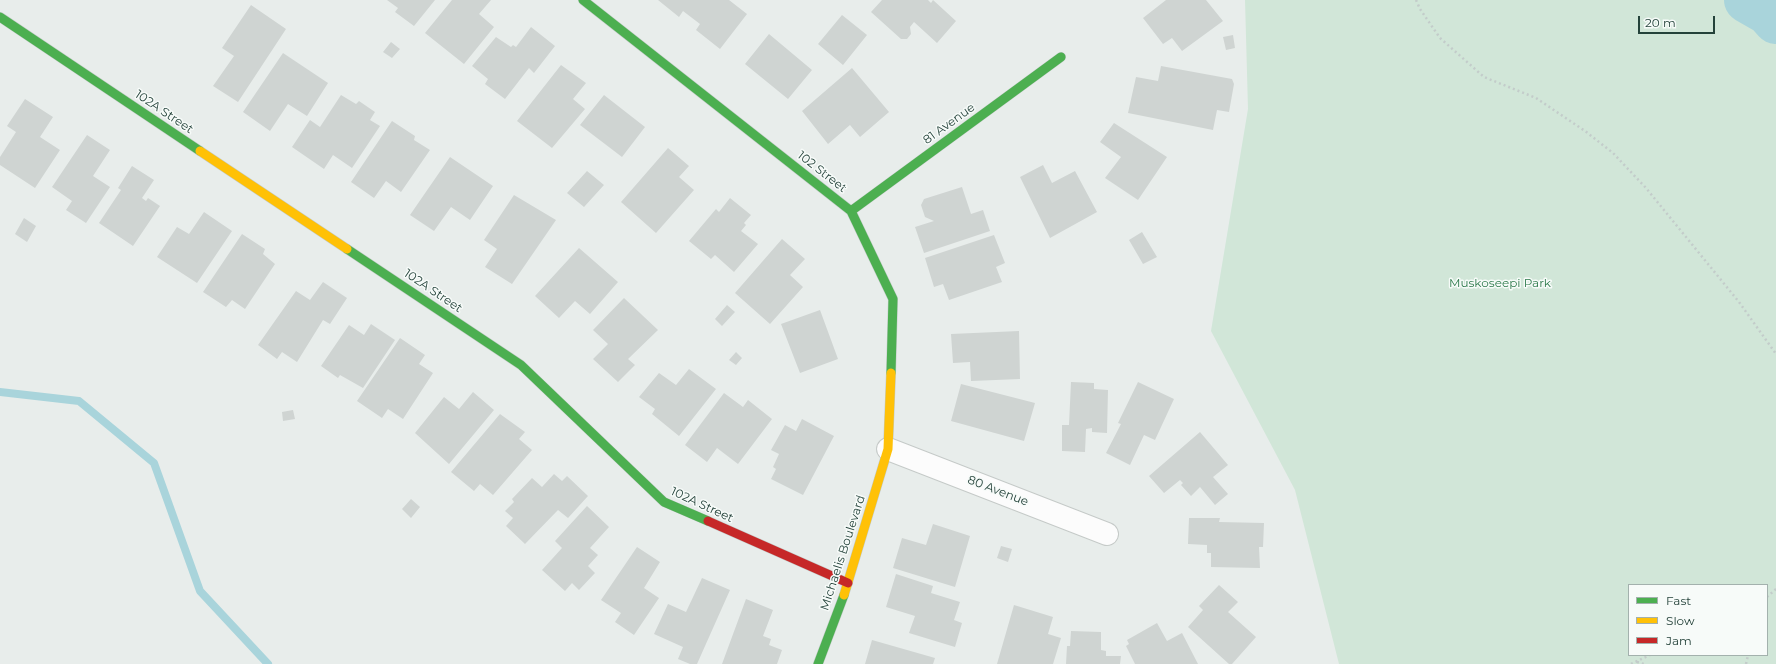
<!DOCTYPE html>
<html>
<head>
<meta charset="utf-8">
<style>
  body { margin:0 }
  #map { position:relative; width:1776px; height:664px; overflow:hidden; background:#e8edeb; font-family:Montserrat,sans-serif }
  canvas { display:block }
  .legend { position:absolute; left:1628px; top:584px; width:140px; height:72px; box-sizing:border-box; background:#f7fbf9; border:1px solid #a3b1ad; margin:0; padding:5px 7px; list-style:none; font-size:12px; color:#24423a }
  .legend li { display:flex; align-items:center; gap:8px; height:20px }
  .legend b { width:20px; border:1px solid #a3b1ad }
  .scale { position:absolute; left:1638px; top:16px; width:77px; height:18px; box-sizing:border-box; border:2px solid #24423a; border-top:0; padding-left:5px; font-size:12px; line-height:14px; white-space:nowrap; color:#24423a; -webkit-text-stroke:3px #f7fbf9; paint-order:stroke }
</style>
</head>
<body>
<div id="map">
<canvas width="1776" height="664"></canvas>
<ul class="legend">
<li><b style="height:5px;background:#4caf50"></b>Fast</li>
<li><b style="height:5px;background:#ffc107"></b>Slow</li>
<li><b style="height:5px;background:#c62828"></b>Jam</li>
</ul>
<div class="scale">20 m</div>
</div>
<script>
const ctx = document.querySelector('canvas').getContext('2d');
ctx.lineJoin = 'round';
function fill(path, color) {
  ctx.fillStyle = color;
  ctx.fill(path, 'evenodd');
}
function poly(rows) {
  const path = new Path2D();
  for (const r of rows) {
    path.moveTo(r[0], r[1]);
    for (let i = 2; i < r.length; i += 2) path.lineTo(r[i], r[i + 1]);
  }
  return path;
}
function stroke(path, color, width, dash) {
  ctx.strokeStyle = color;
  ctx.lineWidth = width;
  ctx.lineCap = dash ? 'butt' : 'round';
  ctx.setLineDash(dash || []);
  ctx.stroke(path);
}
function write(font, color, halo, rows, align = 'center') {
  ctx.font = font + ' Montserrat,sans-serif';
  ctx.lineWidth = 3;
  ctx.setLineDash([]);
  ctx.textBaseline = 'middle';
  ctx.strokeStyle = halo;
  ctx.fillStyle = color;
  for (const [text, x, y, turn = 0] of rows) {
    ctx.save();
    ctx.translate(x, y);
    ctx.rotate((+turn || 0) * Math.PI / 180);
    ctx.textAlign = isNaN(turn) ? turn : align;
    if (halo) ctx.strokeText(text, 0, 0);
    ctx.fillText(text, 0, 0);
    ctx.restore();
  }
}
fill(poly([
  [1245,0,1776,0,1776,664,1339,664,1295,490,1211,331,1248,109],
  [1629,585,1767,585,1767,655,1629,655]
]), '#d1e6d8');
stroke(poly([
  [0,392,79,401,154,463,200,591,268,664]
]), '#a9d4db', 8);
stroke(poly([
  [1747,0,1768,12,1776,21]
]), '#a9d4db', 46);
fill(poly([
  [387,0,435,0,414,26,395,12,398,8],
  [452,0,491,0,479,14,494,27,464,64,425,33],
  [658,0,729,0,747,14,720,49,696,30,700,24,683,11,679,17],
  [882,0,928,0,931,3,933,0,956,21,937,43,914,22,910,27,911,34,907,39,901,39,871,12],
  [1166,0,1206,0,1223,21,1182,51,1172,38,1163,44,1143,18],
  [251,5,286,29,238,102,213,86,234,56,222,48],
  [842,15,867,35,843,65,818,44],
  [531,27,555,46,534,73,529,68,505,99,485,84,488,79,472,66,496,37,511,47,513,45,516,47],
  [769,34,812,70,788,99,745,64],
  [1233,35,1235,48,1226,50,1223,37],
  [391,42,400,49,392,58,383,52],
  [283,53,328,83,307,116,288,104,270,131,243,112],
  [561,65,586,83,573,99,585,109,552,148,517,121],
  [1161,66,1232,79,1234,84,1229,112,1217,110,1213,130,1128,113,1136,77,1158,81],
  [852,68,889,112,860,137,850,125,828,144,802,111],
  [341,95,356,104,359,101,375,112,370,120,380,126,352,168,333,155,324,169,292,147,310,120,320,127],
  [604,95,645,127,622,157,580,125],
  [25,99,53,117,40,137,60,150,35,188,0,165,0,157,16,132,7,126],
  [392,121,415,136,414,140,430,150,401,192,386,181,374,198,351,182],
  [1114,123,1167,157,1138,200,1105,178,1121,157,1100,142],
  [87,135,110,150,93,176,110,187,86,223,66,210,72,201,52,187],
  [668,148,689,166,679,177,694,190,656,233,621,202],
  [450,157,493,186,470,220,451,207,434,231,410,215],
  [1043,165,1052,183,1075,171,1097,212,1050,238,1020,177],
  [132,166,154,180,142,198,146,201,148,198,160,206,133,246,99,223,121,190,118,188],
  [587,171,604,185,584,207,567,193],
  [962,187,971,214,983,210,990,231,924,253,915,227,934,221,925,217,921,205,924,199],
  [514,195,556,220,512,284,485,267,497,249,484,240],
  [730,198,751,215,744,223,746,225,741,231,758,244,734,272,715,255,711,259,689,241,716,209,719,212],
  [204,212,232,231,197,283,157,257,177,227,189,234],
  [24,218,36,226,27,242,15,234],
  [1142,232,1157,257,1143,264,1129,240],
  [242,234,265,249,263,254,275,264,245,309,232,300,226,307,203,292],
  [994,235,1005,263,996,267,1002,282,949,300,943,284,934,287,925,258],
  [782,239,805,259,790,275,803,287,770,324,735,293],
  [579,248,618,282,590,314,575,301,559,318,535,296],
  [323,282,347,298,330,324,323,320,297,362,282,352,277,359,258,345,296,291,310,300],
  [624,298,658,330,628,359,635,365,618,382,593,359,608,344,593,330],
  [727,305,735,312,722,326,715,319],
  [820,310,838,359,800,373,781,324],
  [371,324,395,340,363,388,340,375,338,378,321,366,349,325,364,335],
  [1019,331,1020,379,971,381,970,362,953,363,951,334],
  [400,338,425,355,419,364,433,373,403,419,388,409,382,418,357,401],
  [736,352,742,358,736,365,729,360],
  [689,369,716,389,679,436,652,414,655,409,639,397,659,373,676,385],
  [1071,382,1094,383,1094,389,1108,390,1107,433,1092,432,1092,428,1086,429,1085,452,1062,451,1062,425,1069,425],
  [1138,382,1174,399,1155,440,1144,435,1130,465,1106,453,1121,424,1118,423],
  [961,384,1035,403,1024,441,951,421],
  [473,392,494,410,449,464,415,433,444,397,459,409],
  [724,393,743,407,748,400,772,419,738,464,717,448,707,462,685,445],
  [293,410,295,419,283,421,282,412],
  [500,414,525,432,519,439,532,450,493,495,480,484,474,491,451,472],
  [802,419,834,436,803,495,771,479,776,469,773,467,779,454,771,450,785,425,796,431],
  [1200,432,1228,465,1213,477,1228,494,1215,505,1200,487,1191,496,1181,485,1183,483,1180,480,1164,493,1149,476],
  [554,474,562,481,567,476,588,496,568,518,558,510,525,544,506,526,513,518,505,511,514,502,512,499,532,478,542,487],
  [411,499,420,507,411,518,402,509],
  [587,506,609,527,590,548,598,555,588,566,595,573,579,590,572,583,565,591,542,570,562,548,555,541],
  [1189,518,1220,518,1219,522,1264,523,1263,547,1259,547,1260,568,1211,567,1211,553,1207,553,1207,545,1188,544],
  [933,524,970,536,955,587,893,568,902,538,926,545],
  [1001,546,1012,549,1008,562,997,558],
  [637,547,660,562,644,588,659,598,634,635,615,622,621,613,601,600],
  [896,574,933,586,931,593,960,602,954,620,962,623,955,647,909,633,915,616,886,607],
  [702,578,730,590,697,664,690,664,678,659,683,647,654,634,668,604,686,612],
  [1219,585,1238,602,1228,612,1256,637,1232,664,1229,664,1188,627,1203,610,1199,606],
  [746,599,773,610,763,636,771,639,769,645,782,650,777,664,722,664],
  [1014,605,1053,617,1048,634,1061,638,1053,664,997,664],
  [1157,623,1167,641,1182,633,1198,664,1135,664,1126,646,1129,644,1127,640],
  [1071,631,1101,632,1101,650,1106,651,1106,656,1121,656,1120,664,1066,664,1067,646,1070,646],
  [872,640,935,658,933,664,865,664]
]), '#cfd4d2');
const street = poly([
  [888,449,1107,534]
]);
const fast = poly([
  [583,0,851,211,893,299,891,373],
  [0,17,200,151],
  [851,211,1061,57],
  [347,249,521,365,664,502,708,521],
  [818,664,844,595]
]);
const slow = poly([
  [200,151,347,249],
  [844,595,888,449,891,373]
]);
const jam = poly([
  [708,521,848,583]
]);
stroke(street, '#c5cac8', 24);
stroke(fast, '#c3cbc8', 10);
stroke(slow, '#c3cbc8', 10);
stroke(jam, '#c3cbc8', 10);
stroke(poly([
  [1416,0,1420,9,1440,38,1484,77,1536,98,1585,131,1613,153,1646,188,1739,302,1776,354],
  [1767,597,1776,589],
  [1637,662,1644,664],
  [1631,664,1650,655],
  [1746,664,1748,655]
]), '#c3ccca', 2.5, [2, 3]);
stroke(street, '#fcfcfc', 22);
stroke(fast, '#4caf50', 9);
stroke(slow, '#ffc107', 9);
stroke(jam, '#c62828', 9);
write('12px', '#24423a', '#f7fbf9', [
  ["102A Street",164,112,34],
  ["81 Avenue",949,124,-36],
  ["102 Street",822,172,38],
  ["102A Street",433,291,34],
  ["80 Avenue",998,491,21],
  ["102A Street",702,505,25],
  ["Michaelis Boulevard",843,553,-72]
]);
write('12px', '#2d7a4b', '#f7fbf9', [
  ["Muskoseepi Park",1500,283]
]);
</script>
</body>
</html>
